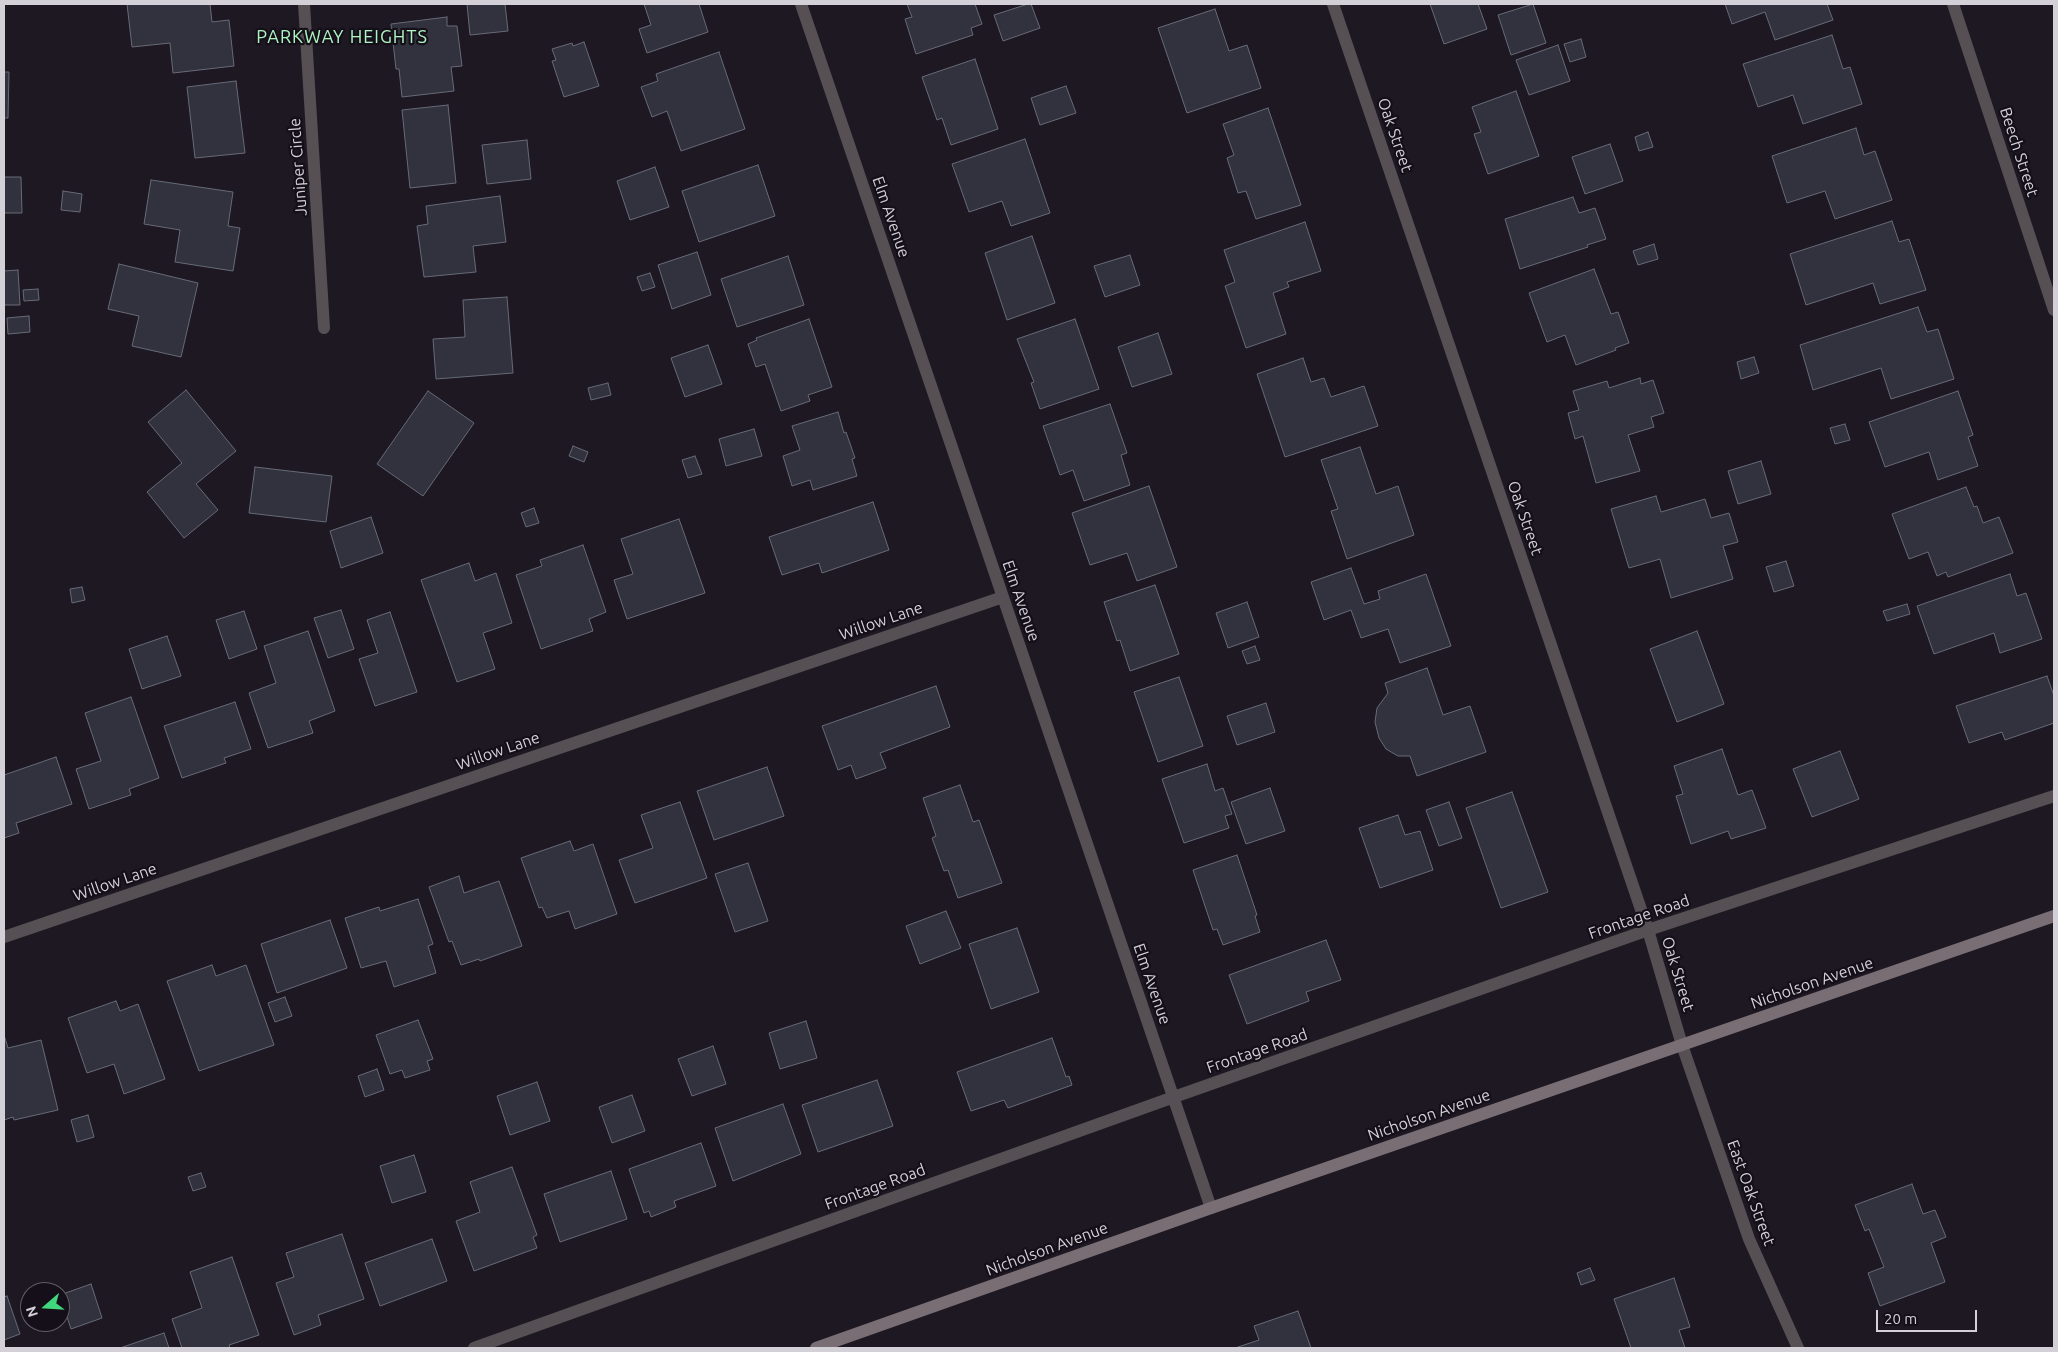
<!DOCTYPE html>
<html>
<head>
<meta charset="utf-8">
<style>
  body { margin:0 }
  #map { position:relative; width:2058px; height:1352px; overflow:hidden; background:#1e1823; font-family:Ubuntu,sans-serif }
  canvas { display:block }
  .frame { position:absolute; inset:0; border:5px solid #d4d0d7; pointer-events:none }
  .north { position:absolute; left:20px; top:1282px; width:50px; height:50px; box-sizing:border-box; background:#150f19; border:1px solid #615c65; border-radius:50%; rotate:251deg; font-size:14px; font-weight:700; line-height:20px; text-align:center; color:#d4d0d7 }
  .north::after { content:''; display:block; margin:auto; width:18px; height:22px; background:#41d77c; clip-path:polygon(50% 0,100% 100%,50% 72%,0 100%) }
  .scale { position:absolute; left:1876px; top:1310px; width:101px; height:22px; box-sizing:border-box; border:2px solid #d4d0d7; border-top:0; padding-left:6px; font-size:15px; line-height:18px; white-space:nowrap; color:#d4d0d7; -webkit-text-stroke:4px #150f19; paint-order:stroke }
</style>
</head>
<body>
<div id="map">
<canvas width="2058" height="1352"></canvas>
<div class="frame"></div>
<div class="north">N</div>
<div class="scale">20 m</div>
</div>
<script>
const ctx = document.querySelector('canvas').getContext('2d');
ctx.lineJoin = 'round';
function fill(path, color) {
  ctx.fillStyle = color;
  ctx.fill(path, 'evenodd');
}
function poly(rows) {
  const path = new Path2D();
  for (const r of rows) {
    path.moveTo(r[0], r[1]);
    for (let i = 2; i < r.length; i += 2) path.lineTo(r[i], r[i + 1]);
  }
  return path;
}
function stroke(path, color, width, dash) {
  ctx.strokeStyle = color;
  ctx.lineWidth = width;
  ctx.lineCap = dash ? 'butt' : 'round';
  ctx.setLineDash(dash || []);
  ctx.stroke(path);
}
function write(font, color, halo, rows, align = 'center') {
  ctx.font = font + ' Ubuntu,sans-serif';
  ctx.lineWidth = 4.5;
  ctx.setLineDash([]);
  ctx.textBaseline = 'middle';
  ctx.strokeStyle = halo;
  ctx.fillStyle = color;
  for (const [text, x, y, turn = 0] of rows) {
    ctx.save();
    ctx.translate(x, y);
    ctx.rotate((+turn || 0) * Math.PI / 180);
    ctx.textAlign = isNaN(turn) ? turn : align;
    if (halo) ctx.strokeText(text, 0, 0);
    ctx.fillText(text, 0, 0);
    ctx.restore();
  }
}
const building = poly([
  [127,4,210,4,212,22,229,20,234,66,173,73,170,43,132,47,127,4],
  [467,4,505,4,508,31,470,35,467,4],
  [644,4,699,4,708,32,647,53,639,29,651,25,644,4],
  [907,4,975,4,982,24,971,28,973,35,916,54,905,19,912,17,907,4],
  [1028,4,1031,4,1040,28,1003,41,994,15,1028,4],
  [1430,4,1478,4,1487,29,1444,44,1430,4],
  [1533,4,1546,43,1511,55,1498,15,1533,4],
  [1725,4,1827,4,1833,20,1775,40,1765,12,1732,24,1725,4],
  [1215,9,1229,51,1247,45,1261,88,1187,113,1158,28,1215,9],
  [447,17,447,26,457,26,462,66,451,67,454,91,402,97,399,69,396,69,391,24,447,17],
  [1832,35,1843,69,1850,67,1862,104,1803,124,1793,95,1758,107,1743,64,1832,35],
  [1581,39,1586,57,1570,62,1564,44,1581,39],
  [584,42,599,86,564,97,552,61,556,60,552,49,572,43,573,46,584,42],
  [1558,45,1570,81,1529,95,1516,60,1558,45],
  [719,52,745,129,681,151,667,111,652,117,641,87,658,81,656,74,719,52],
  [975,59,998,129,951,145,942,118,937,120,922,77,975,59],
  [4,72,9,72,8,118,4,118,4,72],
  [236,81,245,153,195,158,187,87,236,81],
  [1066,86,1076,113,1040,125,1031,98,1066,86],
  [1516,91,1539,156,1488,174,1474,134,1481,132,1472,107,1516,91],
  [448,105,456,183,410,188,402,110,448,105],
  [1268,108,1301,205,1256,219,1246,191,1238,193,1227,158,1234,155,1223,124,1268,108],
  [1856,128,1864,155,1875,151,1892,200,1835,219,1825,191,1787,203,1772,156,1856,128],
  [1648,132,1653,147,1639,151,1635,137,1648,132],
  [1025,139,1050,213,1011,226,1002,201,969,212,952,164,1025,139],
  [527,140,531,179,487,184,482,145,527,140],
  [1610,144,1623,181,1585,194,1572,157,1610,144],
  [758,165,775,216,699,242,682,191,758,165],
  [655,167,669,207,630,220,617,181,655,167],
  [4,177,21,177,22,213,4,213,4,177],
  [151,180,233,192,228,226,240,228,233,271,175,262,180,230,144,224,151,180],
  [63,191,82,194,80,212,61,210,63,191],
  [500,196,506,242,473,246,476,272,424,277,417,226,428,224,426,206,500,196],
  [1573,197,1579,213,1595,208,1606,239,1587,245,1588,247,1520,269,1505,219,1573,197],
  [1892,221,1899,242,1909,239,1926,290,1880,304,1873,283,1806,305,1790,254,1892,221],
  [1305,222,1321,271,1287,282,1289,287,1273,293,1286,334,1246,348,1225,286,1235,282,1224,250,1305,222],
  [1032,236,1055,303,1007,320,985,253,1032,236],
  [1654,244,1658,259,1638,265,1633,251,1654,244],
  [697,252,711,295,672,309,658,265,697,252],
  [1130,255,1140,285,1105,297,1094,266,1130,255],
  [788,256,804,305,737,327,721,279,788,256],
  [119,264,198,283,181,357,132,346,139,316,108,309,119,264],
  [1594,269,1611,314,1618,312,1629,343,1615,348,1616,350,1576,365,1565,335,1547,342,1529,293,1594,269],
  [18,270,20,305,4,305,4,271,18,270],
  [650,273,655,287,642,291,637,277,650,273],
  [38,289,39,300,24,301,23,290,38,289],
  [507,297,513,373,436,379,433,339,465,337,463,300,507,297],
  [1918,307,1927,332,1938,329,1954,379,1891,399,1881,368,1813,390,1800,345,1918,307],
  [29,316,30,332,8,334,7,318,29,316],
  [809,319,832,387,808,395,810,401,781,411,765,364,756,367,748,344,757,340,756,338,809,319],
  [1075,319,1099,389,1040,409,1031,383,1034,382,1017,339,1075,319],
  [1158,333,1172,374,1132,387,1118,347,1158,333],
  [708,345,722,384,685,397,671,358,708,345],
  [1754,357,1759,373,1741,379,1737,362,1754,357],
  [1303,358,1311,382,1324,378,1331,397,1364,386,1378,426,1285,457,1257,374,1303,358],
  [1640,378,1641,384,1653,380,1664,413,1651,417,1654,427,1628,435,1640,471,1596,483,1583,436,1575,439,1568,413,1579,410,1573,391,1607,381,1609,388,1640,378],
  [608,383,611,395,591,400,588,388,608,383],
  [186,390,236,451,196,484,218,510,184,538,147,492,182,463,148,422,186,390],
  [428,391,474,423,423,496,377,464,428,391],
  [1958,391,1973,435,1968,437,1978,466,1938,480,1929,452,1885,467,1869,422,1958,391],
  [1110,404,1127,453,1121,455,1130,485,1084,501,1073,470,1060,475,1043,426,1110,404],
  [838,412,844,433,846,432,855,458,852,459,857,476,813,490,810,480,792,486,783,456,800,450,792,426,838,412],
  [1845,424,1850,440,1835,444,1830,428,1845,424],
  [754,429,762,456,726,466,719,439,754,429],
  [573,446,588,452,584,462,569,456,573,446],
  [1360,447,1376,494,1398,486,1414,535,1347,559,1331,511,1338,509,1321,460,1360,447],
  [695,456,702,474,688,478,682,460,695,456],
  [1761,461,1771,494,1738,504,1728,471,1761,461],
  [255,467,332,476,326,522,249,513,255,467],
  [1149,486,1177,567,1137,581,1127,553,1090,565,1072,513,1149,486],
  [1966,487,1974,507,1977,506,1983,523,1999,517,2013,553,1948,577,1946,572,1937,576,1928,552,1909,559,1892,514,1966,487],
  [1656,496,1661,512,1705,499,1711,518,1729,513,1738,542,1723,546,1733,579,1671,598,1660,559,1629,568,1611,509,1656,496],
  [873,502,889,550,822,573,819,563,782,575,769,537,873,502],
  [534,508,539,523,526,527,521,513,534,508],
  [371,517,383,553,341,568,330,531,371,517],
  [679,519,705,593,627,619,614,580,633,574,621,539,679,519],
  [583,545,606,612,589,619,593,631,541,649,516,575,542,566,540,560,583,545],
  [1786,561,1794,586,1774,592,1766,567,1786,561],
  [469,563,475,581,496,573,512,623,483,633,495,669,457,682,421,580,469,563],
  [1351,568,1364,604,1380,599,1378,591,1426,574,1451,646,1400,663,1388,629,1361,638,1351,610,1324,620,1311,582,1351,568],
  [2010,574,2017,596,2026,593,2042,639,2000,653,1994,633,1934,654,1917,606,2010,574],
  [1155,585,1179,654,1130,671,1120,640,1117,641,1104,602,1155,585],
  [82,587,85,600,72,603,70,589,82,587],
  [1247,602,1259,637,1228,648,1216,613,1247,602],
  [1907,604,1910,614,1887,621,1883,611,1907,604],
  [341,610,354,649,328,658,314,618,341,610],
  [244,611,257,649,229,659,216,620,244,611],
  [390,612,417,692,375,706,359,659,378,653,367,620,390,612],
  [308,631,335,711,309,721,313,733,268,748,249,693,276,683,264,646,308,631],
  [1697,631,1724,704,1677,722,1650,649,1697,631],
  [167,636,181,676,142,689,129,649,167,636],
  [1255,646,1260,660,1247,664,1242,651,1255,646],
  [1427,668,1443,715,1470,706,1486,752,1417,776,1410,756,1398,756,1386,749,1379,738,1375,722,1377,708,1388,693,1385,683,1427,668],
  [2047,676,2054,696,2054,723,2005,740,2002,732,1969,743,1956,706,2047,676],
  [1179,677,1203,746,1158,762,1134,692,1179,677],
  [936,686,950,727,880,753,886,768,856,779,851,765,838,770,822,726,936,686],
  [131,697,159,778,129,789,131,795,89,809,76,769,101,761,85,713,131,697],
  [235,702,251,749,224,758,226,763,182,778,164,726,235,702],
  [1266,703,1275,732,1237,745,1227,716,1266,703],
  [1722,749,1738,795,1752,790,1766,828,1731,839,1728,831,1691,844,1676,796,1683,794,1674,766,1722,749],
  [1840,751,1859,799,1812,817,1793,769,1840,751],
  [56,757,72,804,16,823,19,833,4,838,4,775,56,757],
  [1207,764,1215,791,1223,788,1232,814,1225,816,1229,828,1184,843,1162,779,1207,764],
  [767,767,784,816,714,840,697,791,767,767],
  [960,785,973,822,979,820,1002,883,958,898,948,870,944,871,932,838,936,836,923,798,960,785],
  [1270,788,1285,831,1246,844,1231,802,1270,788],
  [1512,792,1548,892,1501,908,1466,808,1512,792],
  [680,802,707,878,635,903,619,860,653,848,641,815,680,802],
  [1449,802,1462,838,1439,846,1426,810,1449,802],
  [1398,815,1405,835,1420,831,1433,870,1380,888,1359,828,1398,815],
  [570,841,574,851,593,844,617,914,575,929,569,911,547,918,542,907,539,908,521,858,570,841],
  [1237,855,1257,915,1255,916,1260,932,1223,945,1217,929,1213,930,1193,870,1237,855],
  [748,863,768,921,735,932,715,874,748,863],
  [459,876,464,893,499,881,522,946,480,961,479,959,461,965,452,941,449,942,429,887,459,876],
  [418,899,433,944,428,946,436,973,394,987,386,961,361,968,345,918,379,907,380,911,418,899],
  [946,911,961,948,920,964,906,926,946,911],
  [330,920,347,968,277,993,261,944,330,920],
  [1017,928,1039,992,991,1009,969,944,1017,928],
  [1326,940,1341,980,1306,992,1309,1001,1247,1024,1229,975,1326,940],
  [212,965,216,976,246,965,274,1045,199,1071,167,981,212,965],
  [285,997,292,1016,275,1022,268,1003,285,997],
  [116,1001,120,1011,138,1004,165,1079,124,1094,114,1064,87,1073,68,1018,116,1001],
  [418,1020,433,1059,427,1061,430,1070,405,1078,402,1070,390,1074,376,1035,418,1020],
  [806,1021,817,1058,780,1069,769,1033,806,1021],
  [4,1035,8,1048,41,1040,58,1110,14,1120,13,1117,4,1120,4,1035],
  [1052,1038,1066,1077,1069,1076,1072,1085,1008,1108,1004,1100,971,1111,957,1072,1052,1038],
  [713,1046,726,1084,692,1096,678,1059,713,1046],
  [377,1069,384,1090,365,1097,358,1076,377,1069],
  [877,1080,893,1126,818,1152,802,1105,877,1080],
  [537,1082,550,1121,510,1135,497,1096,537,1082],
  [632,1095,645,1131,612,1143,599,1107,632,1095],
  [783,1104,801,1154,733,1181,715,1128,783,1104],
  [88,1115,94,1137,77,1142,71,1120,88,1115],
  [701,1143,716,1186,674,1201,676,1207,651,1217,649,1211,644,1213,629,1169,701,1143],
  [414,1155,426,1192,392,1203,380,1166,414,1155],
  [512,1167,537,1235,533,1237,537,1248,474,1271,456,1221,480,1212,470,1182,512,1167],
  [611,1171,627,1219,560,1242,544,1194,611,1171],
  [201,1173,206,1187,193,1191,188,1177,201,1173],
  [1912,1184,1923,1214,1935,1210,1946,1237,1931,1243,1945,1282,1880,1306,1868,1273,1884,1267,1869,1229,1865,1231,1855,1205,1912,1184],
  [342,1234,364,1299,318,1315,321,1325,294,1335,276,1283,294,1277,286,1253,342,1234],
  [432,1239,447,1281,380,1306,365,1263,432,1239],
  [232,1257,259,1335,229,1345,230,1348,182,1348,172,1319,202,1308,190,1272,232,1257],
  [1590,1268,1595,1280,1581,1285,1577,1273,1590,1268],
  [1674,1278,1690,1327,1679,1330,1685,1348,1631,1348,1614,1299,1674,1278],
  [91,1284,102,1318,71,1329,60,1295,91,1284],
  [7,1296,20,1334,4,1340,4,1297,7,1296],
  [1298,1311,1311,1348,1235,1348,1259,1340,1254,1326,1298,1311],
  [164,1333,169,1348,120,1348,164,1333]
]);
fill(building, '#31323e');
stroke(building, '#686a78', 1);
stroke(poly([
  [304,4,324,328],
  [801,4,1211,1208],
  [1333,4,1648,930,1682,1045,1749,1239,1798,1348],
  [1953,4,2054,310],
  [4,937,1003,597],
  [474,1348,1174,1097,1648,930,2054,796]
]), '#565054', 12);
stroke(poly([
  [816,1348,1211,1208,2054,916]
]), '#786e74', 12);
write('16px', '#d4d0d7', '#150f19', [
  ["Oak Street",1395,135,71],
  ["Beech Street",2019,152,72],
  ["Juniper Circle",298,167,-94],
  ["Elm Avenue",891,217,71],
  ["Oak Street",1525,518,71],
  ["Elm Avenue",1021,601,71],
  ["Willow Lane",881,621,-19],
  ["Willow Lane",498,751,-19],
  ["Willow Lane",115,882,-19],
  ["Frontage Road",1639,917,-19],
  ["Oak Street",1678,974,73],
  ["Nicholson Avenue",1812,983,-19],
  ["Elm Avenue",1152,984,71],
  ["Frontage Road",1257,1051,-19],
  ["Nicholson Avenue",1429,1115,-19],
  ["Frontage Road",875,1187,-20],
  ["East Oak Street",1751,1193,70],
  ["Nicholson Avenue",1047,1249,-20]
]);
ctx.letterSpacing = '1px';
write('18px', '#aff5c1', '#150f19', [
  ["PARKWAY HEIGHTS",342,37]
]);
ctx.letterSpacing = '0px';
</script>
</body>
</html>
